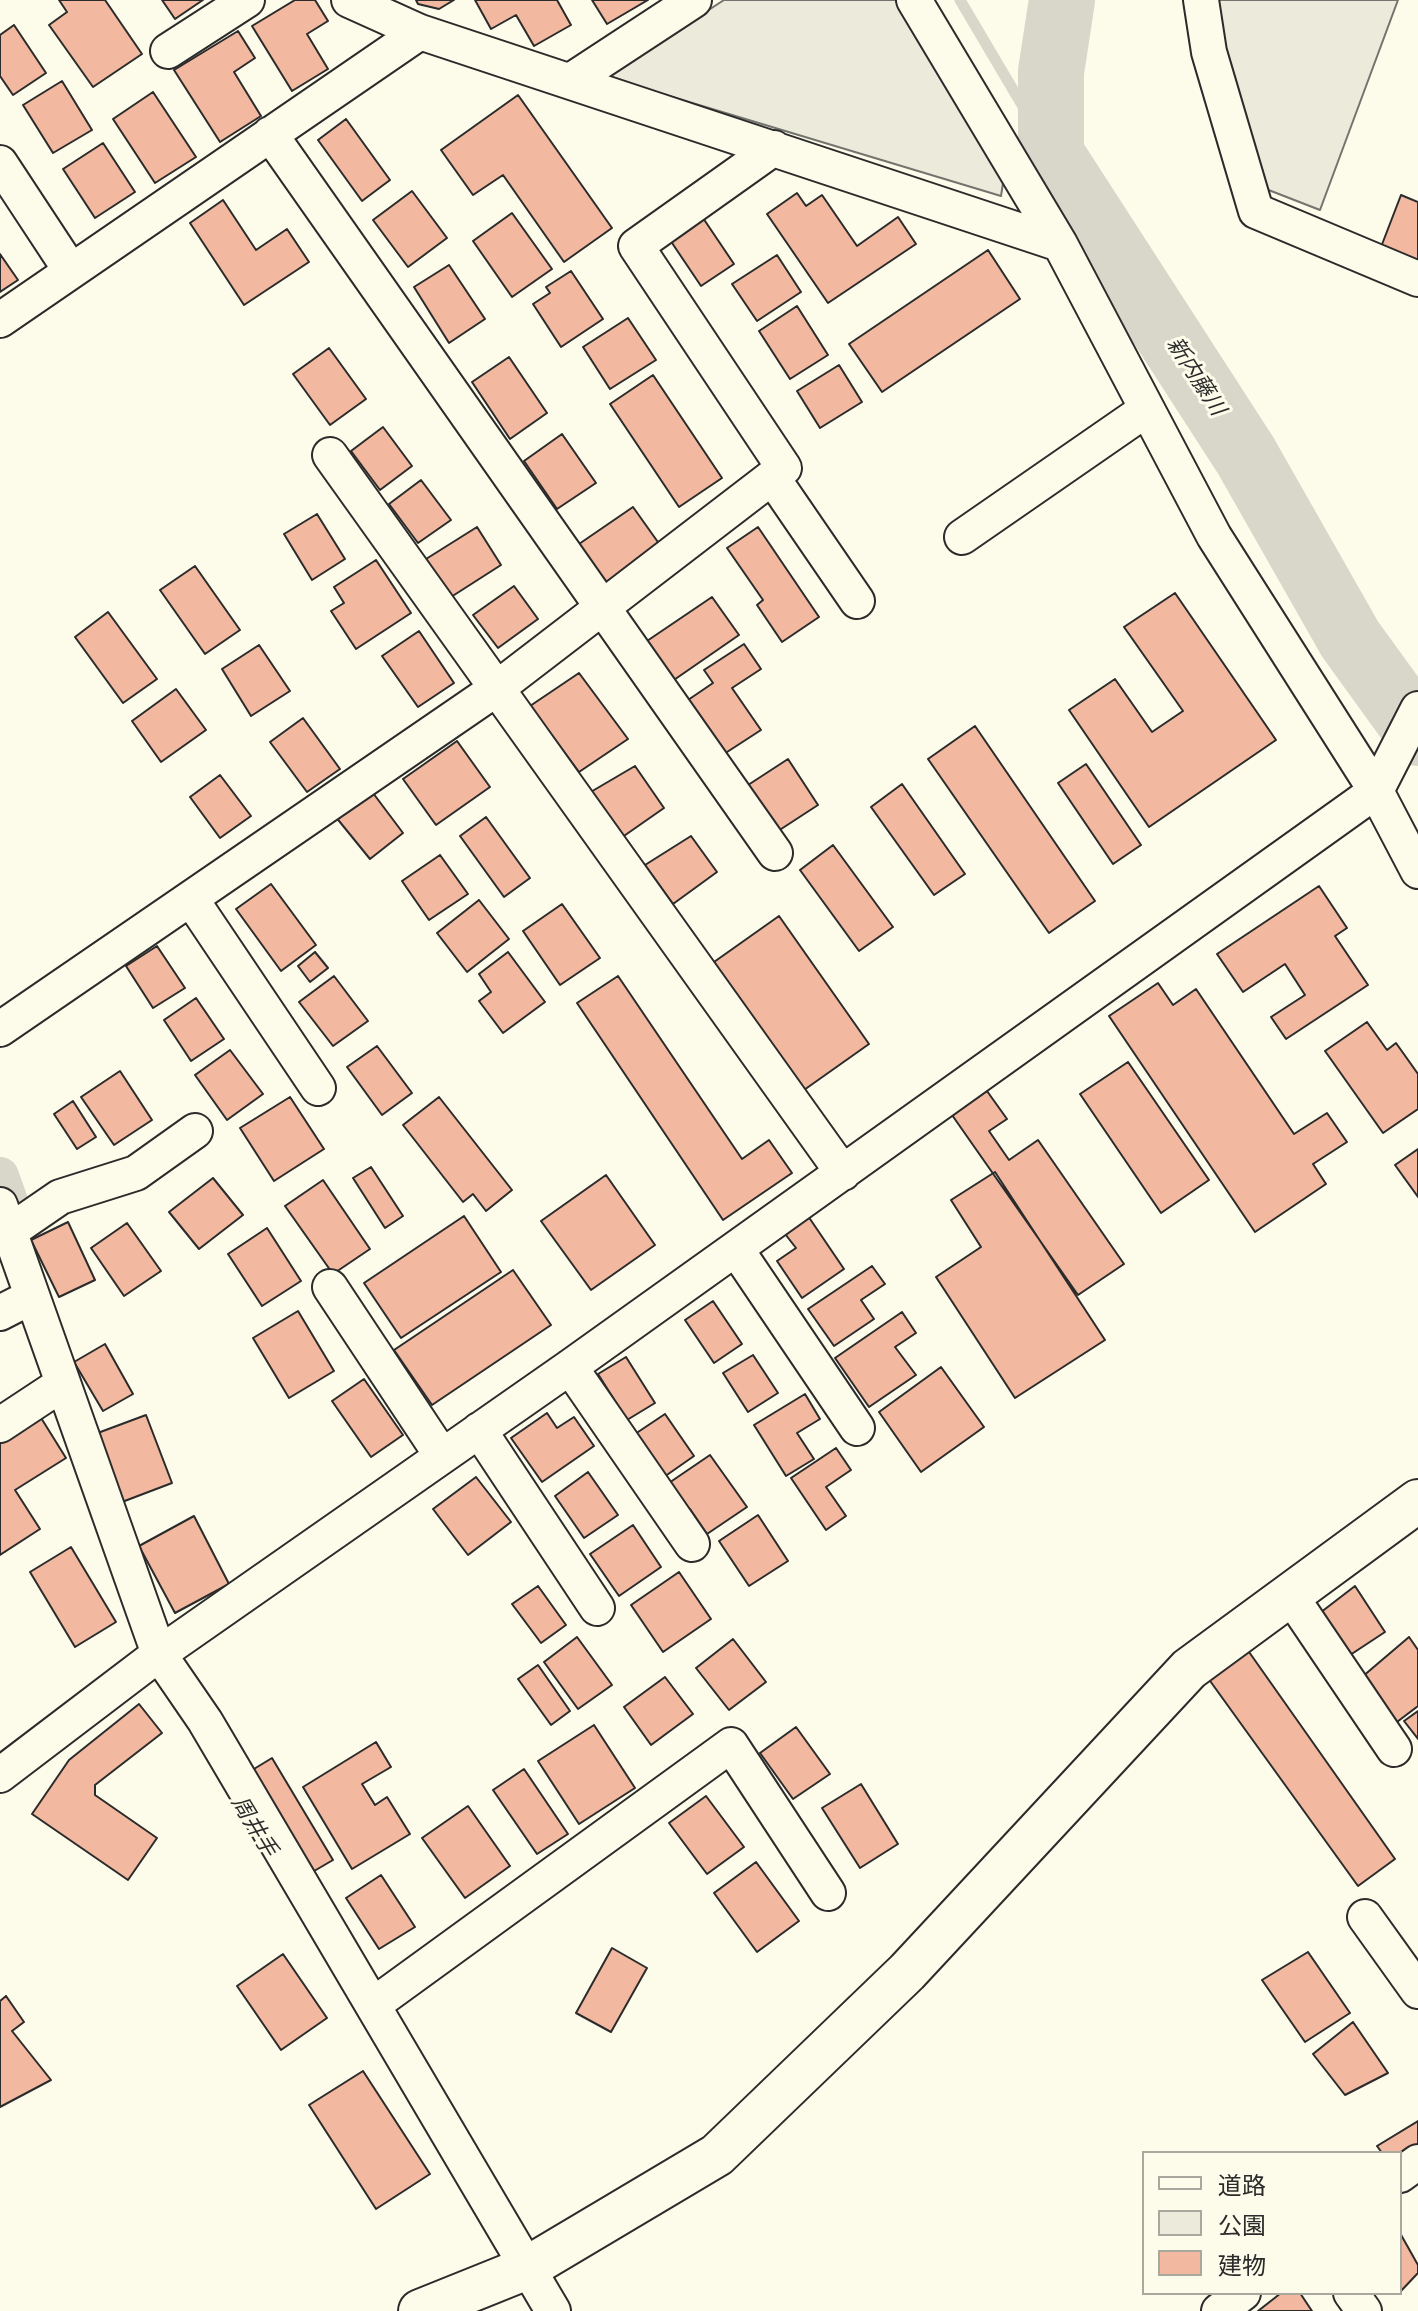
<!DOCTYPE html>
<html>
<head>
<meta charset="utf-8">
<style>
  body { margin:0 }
  #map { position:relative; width:1418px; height:2311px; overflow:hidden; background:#fdfbea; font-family:Roboto,"Noto Sans JP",sans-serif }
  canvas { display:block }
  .legend { position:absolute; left:1142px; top:2151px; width:260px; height:144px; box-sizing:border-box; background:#fdfbea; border:2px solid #a9a89e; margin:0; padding:10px 14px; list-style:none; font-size:24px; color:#2b2b2b }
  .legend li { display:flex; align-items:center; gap:16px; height:40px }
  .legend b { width:40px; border:2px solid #a9a89e }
</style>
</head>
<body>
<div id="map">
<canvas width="1418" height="2311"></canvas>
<ul class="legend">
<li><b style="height:10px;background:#fdfbea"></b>道路</li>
<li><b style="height:22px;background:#ecebdb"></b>公園</li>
<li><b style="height:22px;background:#f2b8a0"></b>建物</li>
</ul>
</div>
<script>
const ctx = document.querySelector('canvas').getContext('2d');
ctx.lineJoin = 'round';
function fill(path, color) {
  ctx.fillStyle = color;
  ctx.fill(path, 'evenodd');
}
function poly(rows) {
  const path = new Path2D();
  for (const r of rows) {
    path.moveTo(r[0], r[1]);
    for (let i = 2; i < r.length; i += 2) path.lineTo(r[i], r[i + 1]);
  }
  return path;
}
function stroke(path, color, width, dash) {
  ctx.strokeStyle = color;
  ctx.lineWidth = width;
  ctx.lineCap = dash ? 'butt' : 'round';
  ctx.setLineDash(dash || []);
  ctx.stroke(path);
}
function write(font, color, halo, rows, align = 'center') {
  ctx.font = font + ' Roboto,"Noto Sans JP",sans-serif';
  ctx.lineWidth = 6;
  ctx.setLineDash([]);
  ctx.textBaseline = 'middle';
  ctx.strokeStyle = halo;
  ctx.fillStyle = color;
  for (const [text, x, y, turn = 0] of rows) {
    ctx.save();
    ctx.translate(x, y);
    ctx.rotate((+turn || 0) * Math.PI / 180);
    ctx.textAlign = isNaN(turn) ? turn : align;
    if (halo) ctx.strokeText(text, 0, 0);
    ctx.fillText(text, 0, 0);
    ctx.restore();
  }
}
const green = poly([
  [724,0,897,0,1004,177,1001,196,606,77,724,0],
  [1212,0,1398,0,1320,210,1266,189,1212,0]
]);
fill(green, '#ecebdb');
stroke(green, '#74746e', 2);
stroke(poly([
  [960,0,1051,154]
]), '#d8d7c9', 11);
stroke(poly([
  [0,1176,22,1238]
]), '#d8d7c9', 38);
stroke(poly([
  [1062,0,1051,72,1051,154,1246,456,1350,639,1418,733]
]), '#d8d7c9', 66);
const building = poly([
  [59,0,105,0,142,54,93,87,49,25,67,12,59,0],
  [162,0,203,0,175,19,162,0],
  [295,0,315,0,328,21,307,34,328,69,292,91,252,26,295,0],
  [416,0,454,0,439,9,418,4,416,0],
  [475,0,557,0,571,25,534,46,516,15,491,29,475,0],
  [592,0,648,0,607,24,592,0],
  [14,25,46,73,13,95,0,76,0,35,14,25],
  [238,31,255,58,234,72,261,116,220,142,174,70,238,31],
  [62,81,92,130,53,153,23,105,62,81],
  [153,92,196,157,155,183,113,119,153,92],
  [518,95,612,228,564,262,503,175,473,195,441,150,518,95],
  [346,119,390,180,362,201,318,140,346,119],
  [103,143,135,192,95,218,63,169,103,143],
  [412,191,447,238,408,267,373,220,412,191],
  [797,193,806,206,822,195,857,246,898,217,916,244,828,303,767,214,797,193],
  [1401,195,1418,202,1418,262,1381,247,1401,195],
  [223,200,256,250,287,229,309,262,244,305,190,223,223,200],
  [512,213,552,269,512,297,473,241,512,213],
  [701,215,734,264,701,286,668,237,701,215],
  [988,250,1020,299,882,392,849,344,988,250],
  [0,254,18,280,0,292,0,254],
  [777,255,801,292,757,321,732,284,777,255],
  [449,265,485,319,449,343,414,287,449,265],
  [571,271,603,319,561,347,533,304,550,293,546,287,571,271],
  [797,306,828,355,790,379,759,331,797,306],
  [628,318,656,360,610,389,583,347,628,318],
  [329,348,366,399,330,425,293,374,329,348],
  [509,357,547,413,510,439,472,382,509,357],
  [839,365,862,402,820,428,797,391,839,365],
  [653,375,722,478,679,507,610,404,653,375],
  [383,427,412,466,380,490,351,451,383,427],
  [562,434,596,483,557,509,524,461,562,434],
  [421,480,451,520,418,543,389,504,421,480],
  [633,507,665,552,611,590,579,544,633,507],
  [317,514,345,559,312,580,284,534,317,514],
  [477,527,501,565,451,597,426,559,477,527],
  [758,527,819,617,782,642,757,605,763,600,727,548,758,527],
  [376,560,411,613,356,649,331,611,344,603,334,587,376,560],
  [195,566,240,630,205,654,160,590,195,566],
  [514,586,538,619,498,648,473,615,514,586],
  [1175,593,1276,740,1149,827,1069,710,1115,679,1152,732,1183,711,1124,627,1175,593],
  [712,597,739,635,671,682,644,643,712,597],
  [108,612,157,679,123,703,75,637,108,612],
  [419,631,454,683,418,707,382,656,419,631],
  [744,644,761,669,732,688,761,730,724,754,688,700,713,683,704,670,744,644],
  [259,645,290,691,251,716,222,669,259,645],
  [579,673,628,739,579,772,530,706,579,673],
  [176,689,206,730,161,762,132,721,176,689],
  [303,718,340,769,307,792,270,742,303,718],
  [975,726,1095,901,1049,933,928,759,975,726],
  [457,741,490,787,436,825,403,779,457,741],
  [788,759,818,805,775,833,745,787,788,759],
  [1086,764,1141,845,1113,864,1058,783,1086,764],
  [635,766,664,808,621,838,589,793,635,766],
  [220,775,251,816,220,838,190,797,220,775],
  [902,784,965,874,934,895,871,807,902,784],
  [370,789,403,833,370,859,335,816,370,789],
  [486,817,530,878,504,897,460,836,486,817],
  [691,836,717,872,673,904,645,865,691,836],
  [833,845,893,927,859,951,800,870,833,845],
  [440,855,468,894,429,920,402,881,440,855],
  [271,884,316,945,281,971,236,909,271,884],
  [1319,886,1347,928,1335,936,1368,985,1286,1039,1271,1017,1305,995,1285,964,1243,992,1217,954,1319,886],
  [479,900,509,939,467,972,437,933,479,900],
  [562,904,600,958,560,985,523,931,562,904],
  [779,916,869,1044,804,1090,714,962,779,916],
  [157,946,185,988,153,1008,126,966,157,946],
  [315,952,328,968,310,982,298,966,315,952],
  [508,952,545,1002,503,1033,479,1001,491,992,479,974,508,952],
  [334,976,368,1021,333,1046,299,1002,334,976],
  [618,976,742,1159,769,1140,792,1173,723,1220,577,1003,618,976],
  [1158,983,1173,1005,1196,989,1294,1134,1327,1113,1347,1142,1313,1164,1326,1184,1255,1232,1109,1016,1158,983],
  [196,998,224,1039,191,1061,164,1020,196,998],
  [1367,1022,1387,1050,1396,1043,1418,1074,1418,1109,1383,1133,1325,1051,1367,1022],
  [377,1046,412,1093,382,1115,347,1067,377,1046],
  [230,1050,263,1094,227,1120,195,1075,230,1050],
  [1128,1062,1209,1180,1161,1213,1080,1094,1128,1062],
  [120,1071,152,1120,114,1145,81,1097,120,1071],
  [987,1091,1007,1119,989,1131,1009,1160,1038,1140,1124,1264,1078,1295,952,1115,987,1091],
  [290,1097,324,1149,274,1181,240,1128,290,1097],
  [439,1097,512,1190,486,1211,473,1194,463,1202,403,1125,439,1097],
  [73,1101,96,1137,77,1149,54,1114,73,1101],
  [1418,1149,1418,1197,1395,1165,1418,1149],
  [371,1167,403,1216,385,1228,353,1178,371,1167],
  [995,1172,1105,1340,1015,1398,936,1277,981,1247,951,1200,995,1172],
  [606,1175,655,1245,591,1290,541,1221,606,1175],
  [213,1178,243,1215,199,1249,169,1212,213,1178],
  [323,1180,370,1249,333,1274,285,1206,323,1180],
  [806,1213,844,1269,802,1298,777,1261,796,1248,782,1230,806,1213],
  [464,1216,501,1272,401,1338,364,1283,464,1216],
  [68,1222,95,1280,59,1297,31,1240,68,1222],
  [127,1223,161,1271,124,1296,91,1248,127,1223],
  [267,1228,301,1281,262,1306,228,1254,267,1228],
  [872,1266,885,1284,861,1300,874,1319,834,1346,808,1309,872,1266],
  [513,1270,551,1325,432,1405,394,1350,513,1270],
  [713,1301,742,1344,714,1363,685,1320,713,1301],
  [298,1311,334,1371,289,1398,253,1338,298,1311],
  [902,1312,916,1333,895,1347,916,1375,869,1407,835,1358,902,1312],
  [105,1344,133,1394,103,1411,74,1362,105,1344],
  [753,1355,778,1393,748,1412,723,1373,753,1355],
  [626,1357,655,1403,627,1420,598,1374,626,1357],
  [941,1367,984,1427,921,1472,879,1412,941,1367],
  [364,1379,403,1435,371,1457,332,1401,364,1379],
  [805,1394,820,1419,797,1433,814,1459,786,1476,754,1425,805,1394],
  [38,1413,66,1458,15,1490,40,1529,0,1555,0,1438,38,1413],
  [547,1413,557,1428,574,1417,594,1446,542,1482,511,1438,547,1413],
  [665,1414,694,1456,664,1477,635,1434,665,1414],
  [146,1415,172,1483,122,1502,95,1434,146,1415],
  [836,1448,851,1470,826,1487,846,1516,826,1530,791,1478,836,1448],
  [710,1455,747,1507,707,1534,690,1509,682,1515,663,1487,710,1455],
  [588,1472,618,1515,584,1538,555,1496,588,1472],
  [476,1477,511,1522,468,1555,433,1509,476,1477],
  [758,1515,788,1561,749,1586,719,1541,758,1515],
  [194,1516,229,1584,175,1613,139,1546,194,1516],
  [633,1525,661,1567,619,1596,590,1554,633,1525],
  [71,1547,116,1622,75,1647,30,1572,71,1547],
  [679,1572,711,1619,663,1652,631,1605,679,1572],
  [538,1586,566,1625,541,1643,512,1604,538,1586],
  [1355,1586,1385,1632,1344,1659,1316,1616,1355,1586],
  [577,1637,612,1685,578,1709,544,1662,577,1637],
  [1409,1637,1418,1650,1418,1706,1393,1725,1362,1677,1409,1637],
  [733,1639,766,1682,729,1710,696,1668,733,1639],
  [1242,1642,1395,1859,1358,1886,1200,1667,1242,1642],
  [538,1665,570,1711,551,1725,518,1679,538,1665],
  [665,1677,693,1714,651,1745,624,1707,665,1677],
  [139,1704,162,1733,95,1785,95,1795,157,1838,128,1880,32,1814,69,1760,139,1704],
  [1418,1711,1418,1739,1404,1721,1418,1711],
  [594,1725,635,1788,579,1824,538,1761,594,1725],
  [796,1727,830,1774,793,1799,760,1753,796,1727],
  [376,1742,391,1767,362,1784,375,1805,387,1797,410,1834,352,1869,303,1787,376,1742],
  [272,1758,333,1860,309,1874,249,1772,272,1758],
  [524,1769,568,1834,537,1854,493,1790,524,1769],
  [861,1784,898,1844,860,1868,822,1808,861,1784],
  [706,1796,744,1847,707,1874,669,1823,706,1796],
  [468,1806,510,1866,465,1898,422,1838,468,1806],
  [756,1862,799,1921,757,1952,714,1893,756,1862],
  [381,1875,415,1927,379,1949,346,1898,381,1875],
  [612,1948,647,1968,611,2032,576,2013,612,1948],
  [1308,1952,1350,2013,1305,2042,1262,1980,1308,1952],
  [283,1954,327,2018,281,2050,237,1986,283,1954],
  [6,1996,24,2022,12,2031,51,2080,0,2107,0,2001,6,1996],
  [1353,2022,1388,2073,1345,2095,1313,2054,1353,2022],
  [363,2071,430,2174,376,2209,309,2105,363,2071],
  [1418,2121,1418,2149,1400,2162,1400,2153,1382,2153,1377,2146,1418,2121],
  [1400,2233,1418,2265,1418,2273,1400,2292,1400,2233],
  [1281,2293,1300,2293,1312,2311,1258,2311,1281,2293]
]);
fill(building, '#f2b8a0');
stroke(building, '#2b2b2b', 2);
const minor = poly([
  [349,0,420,32,1060,244],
  [914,0,1060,244,1214,536,1376,791,1418,871],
  [1201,0,1209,52,1256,211,1418,279],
  [168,51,247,0],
  [572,80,694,0],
  [270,134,775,853],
  [0,163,71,271],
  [0,320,420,32],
  [330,455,843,1173],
  [772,477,857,601],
  [962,537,1147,409],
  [191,899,318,1088],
  [0,1029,496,689,784,468,636,246,774,148],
  [0,1205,159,1654,205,1721,553,2311],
  [9,1232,60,1197,136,1173,195,1131],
  [736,1249,857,1428],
  [330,1287,442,1456],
  [0,1313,31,1297],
  [570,1367,692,1544],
  [0,1425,62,1384],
  [479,1430,597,1608],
  [1290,1595,1394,1749],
  [0,1775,159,1654,570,1367,1376,791,1418,709],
  [1365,1917,1418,1991],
  [373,2005,731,1745,828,1893],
  [1400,2175,1418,2162],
  [1351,2293,1364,2311],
  [1219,2311,1243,2293]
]);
const tertiary = poly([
  [420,2311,527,2268,717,2155,907,1972,1189,1669,1418,1501]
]);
stroke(minor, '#2b2b2b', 38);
stroke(tertiary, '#2b2b2b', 46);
stroke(minor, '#fdfbea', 34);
stroke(tertiary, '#fdfbea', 42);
write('italic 22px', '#2b2b2b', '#fdfbea', [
  ["新内藤川",1195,377,57],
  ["周井手",253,1827,59]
]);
</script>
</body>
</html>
